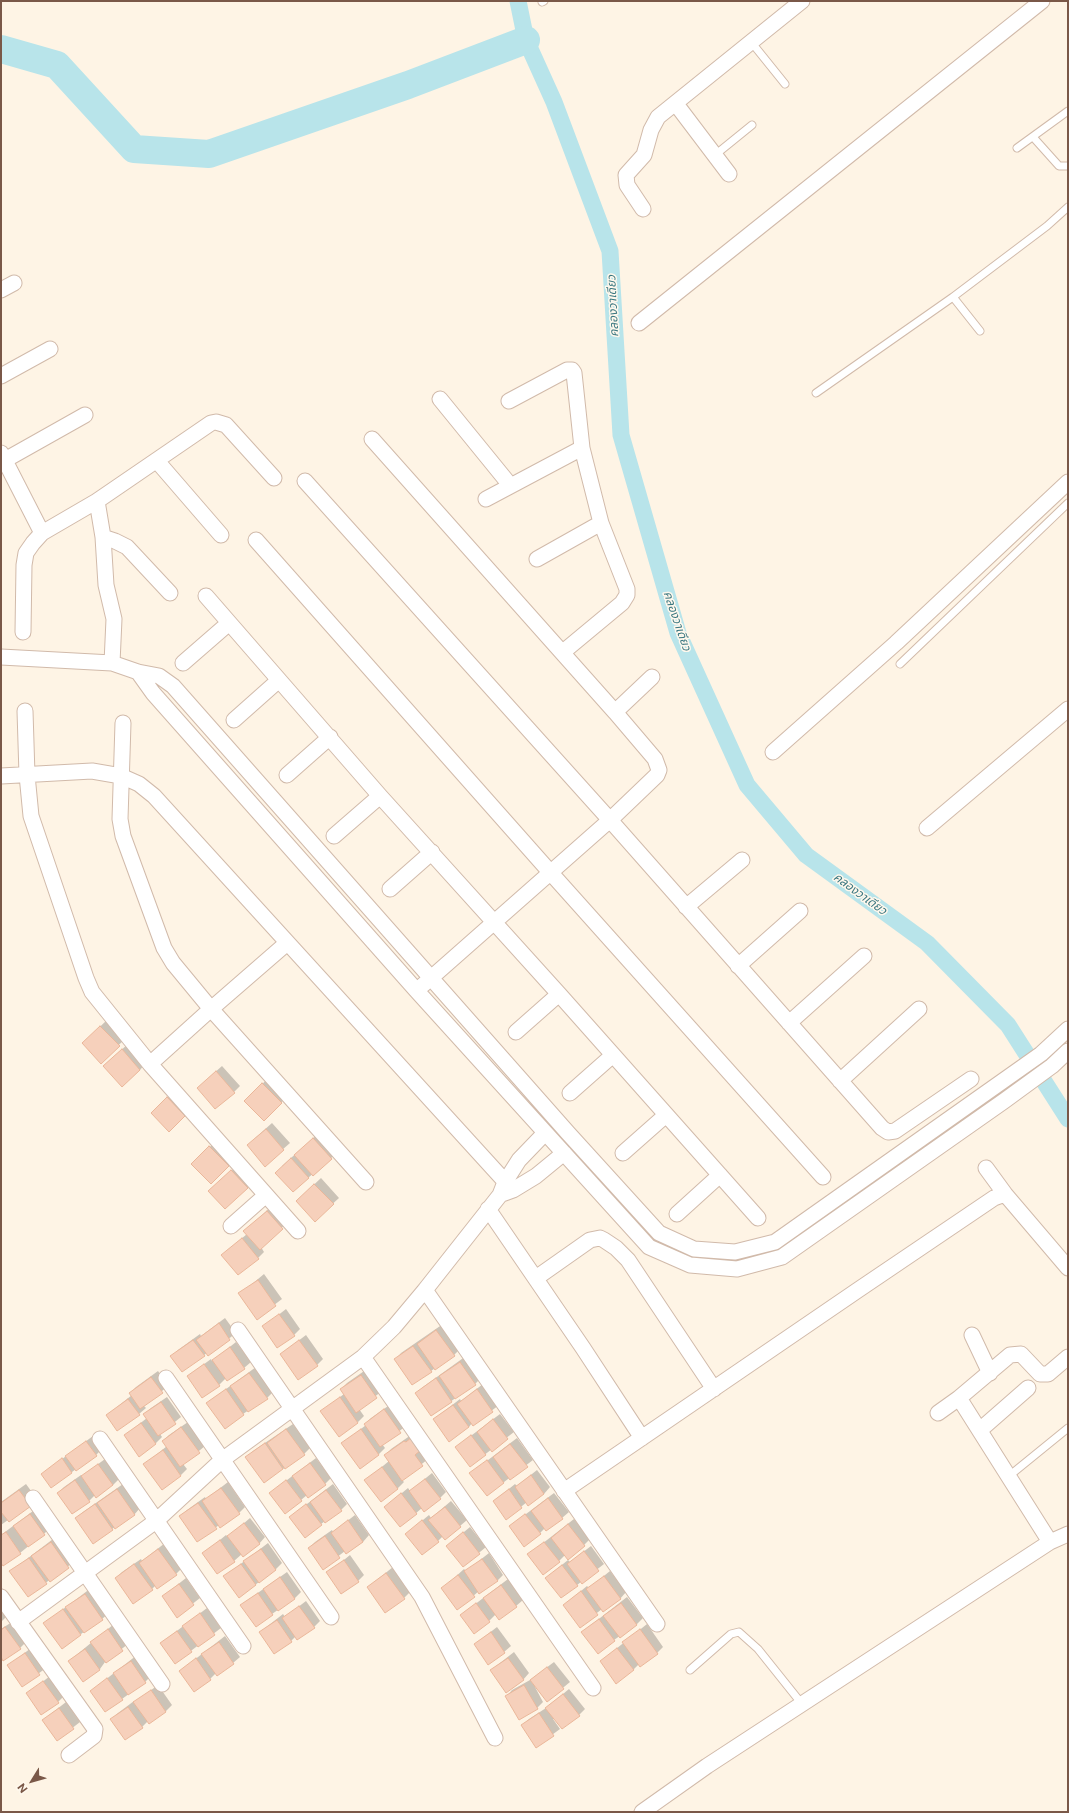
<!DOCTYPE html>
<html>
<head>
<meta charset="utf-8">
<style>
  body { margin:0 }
  #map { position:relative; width:1069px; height:1813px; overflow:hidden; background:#fef4e5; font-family:"Public Sans",sans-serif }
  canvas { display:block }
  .frame { position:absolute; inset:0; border:2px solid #7a5848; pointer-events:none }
  .north { position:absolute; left:12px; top:1761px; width:40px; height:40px; -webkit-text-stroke:3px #fff8ed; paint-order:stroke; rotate:233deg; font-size:11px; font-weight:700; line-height:16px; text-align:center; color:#7a5848 }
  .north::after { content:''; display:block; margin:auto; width:14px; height:18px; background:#7a5848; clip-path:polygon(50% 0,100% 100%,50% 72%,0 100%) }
</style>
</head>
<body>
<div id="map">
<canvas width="1069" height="1813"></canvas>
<div class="frame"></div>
<div class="north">N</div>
</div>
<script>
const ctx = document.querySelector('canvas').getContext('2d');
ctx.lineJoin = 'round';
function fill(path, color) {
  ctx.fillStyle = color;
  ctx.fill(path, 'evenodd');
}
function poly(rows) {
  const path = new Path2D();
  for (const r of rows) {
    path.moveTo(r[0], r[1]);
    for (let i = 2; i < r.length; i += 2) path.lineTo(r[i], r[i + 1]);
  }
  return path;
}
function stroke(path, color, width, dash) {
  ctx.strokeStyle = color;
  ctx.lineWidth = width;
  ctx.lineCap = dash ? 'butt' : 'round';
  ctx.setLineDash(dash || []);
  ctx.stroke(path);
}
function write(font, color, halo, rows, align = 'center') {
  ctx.font = font + ' "Public Sans","Noto Sans Thai",sans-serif';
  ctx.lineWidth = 3;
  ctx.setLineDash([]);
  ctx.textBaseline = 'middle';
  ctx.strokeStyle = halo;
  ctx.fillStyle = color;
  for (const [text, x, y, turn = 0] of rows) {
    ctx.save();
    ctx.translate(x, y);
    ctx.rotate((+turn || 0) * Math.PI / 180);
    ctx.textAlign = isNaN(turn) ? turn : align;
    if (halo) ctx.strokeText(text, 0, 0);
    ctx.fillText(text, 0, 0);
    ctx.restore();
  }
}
fill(poly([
  [107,1020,125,1039,101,1062,83,1043],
  [128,1044,146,1063,140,1070,110,1060],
  [222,1066,240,1086,234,1092,204,1082],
  [269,1077,288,1096,264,1119,246,1101],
  [174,1092,191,1109,169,1131,152,1113],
  [272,1123,290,1143,265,1165,254,1139],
  [320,1132,338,1152,293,1191,282,1166],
  [216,1141,234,1159,211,1183,192,1164],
  [238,1165,253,1181,247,1187,216,1185],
  [321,1178,339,1198,315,1220,303,1195],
  [273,1205,288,1222,261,1247,264,1252,258,1258,229,1249,247,1234,251,1225],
  [264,1274,282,1299,257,1318,240,1294],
  [286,1309,300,1329,294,1335,263,1327],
  [225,1318,236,1333,208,1355,207,1353,204,1355,172,1356,178,1350,200,1334,201,1336],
  [443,1324,460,1349,454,1355,431,1371,395,1360,401,1353],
  [306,1335,323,1359,317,1365,281,1354],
  [236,1342,251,1362,244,1368,226,1378,219,1385,188,1376,211,1359,212,1361],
  [466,1356,481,1378,475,1384,432,1415,417,1393,423,1387],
  [256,1367,273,1392,267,1398,243,1414,207,1403],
  [367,1369,382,1391,359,1409,364,1416,358,1422,322,1411,344,1394,341,1389,347,1383],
  [158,1371,168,1386,144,1406,146,1408,139,1414,107,1415,132,1395,130,1393,136,1387],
  [483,1384,499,1405,473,1425,472,1423,469,1427,434,1419,460,1399,461,1401],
  [167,1397,181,1417,160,1434,162,1437,156,1443,139,1455,125,1435,147,1418,144,1414,151,1408],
  [391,1404,406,1426,382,1444,385,1448,379,1454,360,1467,343,1443,366,1425,365,1424,371,1418],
  [500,1414,514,1432,470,1466,456,1447],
  [188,1422,205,1446,183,1464,187,1469,181,1475,145,1464,167,1446,163,1441,169,1435],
  [293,1424,310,1448,304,1454,283,1469,247,1457,253,1451],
  [411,1435,428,1459,402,1480,404,1482,398,1488,381,1500,366,1480,389,1461,385,1456,391,1449],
  [93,1436,102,1449,96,1455,72,1472,42,1474],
  [517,1438,533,1460,487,1495,471,1473],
  [316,1458,331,1478,325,1484,307,1495,301,1500,270,1493],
  [105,1459,119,1479,113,1485,95,1495,89,1501,58,1493,64,1487,81,1475,82,1476],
  [537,1470,550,1487,544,1494,527,1502,507,1518,494,1501,515,1484,517,1486],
  [432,1473,446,1492,440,1498,422,1508,401,1526,385,1507,408,1488,410,1491],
  [228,1482,245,1507,239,1513,219,1525,198,1541,180,1516,187,1510,205,1497,206,1499],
  [26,1484,37,1499,1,1525,1,1502],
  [123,1484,140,1508,134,1515,112,1529,76,1518,83,1512],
  [333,1484,347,1504,341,1510,321,1524,290,1517],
  [554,1493,569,1512,562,1518,547,1530,545,1528,540,1533,510,1526],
  [451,1501,467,1520,460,1526,443,1536,438,1541,406,1534,429,1515,431,1518],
  [37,1508,51,1528,20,1553,1,1561,1,1535],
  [355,1515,369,1535,363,1542,346,1553,345,1551,323,1568,309,1548,315,1542,332,1530,333,1532],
  [250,1518,265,1537,259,1544,242,1554,234,1561,204,1553,226,1535,228,1537],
  [574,1519,590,1539,584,1545,565,1555,559,1561,529,1554],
  [470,1527,486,1547,463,1566,447,1546],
  [57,1536,75,1561,28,1596,11,1571],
  [165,1543,182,1568,176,1574,156,1585,152,1589,116,1578,122,1572,141,1559,142,1561],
  [268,1543,282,1563,275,1570,255,1585,225,1576],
  [591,1546,604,1564,577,1585,553,1572,568,1560,570,1562],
  [489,1553,503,1575,497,1581,479,1591,458,1609,442,1589,464,1569,466,1571],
  [350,1555,364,1575,358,1581,328,1573],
  [393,1567,410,1592,404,1598,368,1587],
  [610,1571,626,1592,620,1599,602,1609,580,1626,564,1605,587,1586,589,1588],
  [287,1572,301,1592,295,1598,272,1614,241,1605],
  [186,1578,200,1598,177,1616,163,1596],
  [508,1579,523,1600,516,1606,496,1614,489,1621,461,1615],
  [91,1588,109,1613,102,1619,81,1634,45,1623],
  [627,1597,643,1618,637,1624,614,1640,582,1632],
  [306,1601,320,1621,314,1627,296,1636,291,1641,260,1632,283,1614,285,1617],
  [1,1605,8,1615,1,1622],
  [207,1608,221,1628,175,1663,161,1643],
  [12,1622,26,1642,20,1648,1,1656,1,1629],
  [114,1624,128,1644,105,1662,100,1669,83,1681,69,1661],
  [647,1624,663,1647,657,1653,640,1665,639,1664,633,1670,601,1661],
  [497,1627,511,1646,504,1652,475,1644],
  [225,1636,240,1657,233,1663,216,1673,210,1679,180,1671],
  [31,1648,46,1668,23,1685,9,1665],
  [514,1652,529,1673,523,1680,491,1670],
  [137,1655,151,1676,145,1682,122,1699,91,1691],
  [554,1662,570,1682,547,1701,536,1686,535,1687,543,1702,537,1708,506,1697,512,1690,530,1680],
  [50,1676,64,1696,58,1702,27,1694],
  [158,1685,172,1705,166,1711,149,1723,148,1721,142,1727,111,1719,118,1713,134,1701,135,1702],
  [569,1689,585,1709,579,1715,553,1719,560,1729,537,1746,522,1725,529,1719,546,1708],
  [66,1702,80,1722,57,1740,43,1720]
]), '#0003');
stroke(poly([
  [518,1,526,40,554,102,610,251,621,435,678,633,747,785,806,855,927,943,1008,1025,1068,1119]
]), '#b8e4ea', 17);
stroke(poly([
  [1,49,57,65,134,149,209,154,408,85,526,40]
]), '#b8e4ea', 28);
const building = poly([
  [100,1026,120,1046,101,1064,82,1043,100,1026],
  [122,1049,140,1070,122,1087,103,1066,122,1049],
  [216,1071,235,1093,215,1109,197,1088,216,1071],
  [262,1083,282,1103,264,1121,244,1101,262,1083],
  [167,1097,185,1116,169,1132,151,1113,167,1097],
  [266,1129,284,1150,265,1167,247,1145,266,1129],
  [313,1138,332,1159,313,1176,294,1155,313,1138],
  [209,1146,229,1166,211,1184,191,1164,209,1146],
  [291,1158,309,1178,293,1192,275,1173,291,1158],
  [231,1170,248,1188,225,1209,208,1191,231,1170],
  [314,1184,334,1204,315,1222,296,1201,314,1184],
  [267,1211,283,1229,260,1250,243,1231,267,1211],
  [242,1238,259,1259,238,1275,221,1255,242,1238],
  [258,1280,276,1306,257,1320,238,1293,258,1280],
  [279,1314,295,1336,277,1348,262,1326,279,1314],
  [219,1323,230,1340,208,1356,196,1340,219,1323],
  [436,1330,455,1356,435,1370,417,1344,436,1330],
  [193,1340,205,1356,182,1372,170,1356,193,1340],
  [299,1340,318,1366,298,1380,280,1354,299,1340],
  [413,1346,432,1372,412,1385,394,1359,413,1346],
  [230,1347,245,1369,227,1381,212,1360,230,1347],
  [460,1362,476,1385,455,1399,439,1376,460,1362],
  [204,1364,220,1386,202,1398,187,1376,204,1364],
  [249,1373,268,1399,248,1412,230,1386,249,1373],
  [361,1375,377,1398,356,1413,340,1389,361,1375],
  [151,1377,163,1393,140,1409,129,1393,151,1377],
  [436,1378,452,1402,431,1416,415,1393,436,1378],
  [226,1389,244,1415,225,1429,206,1403,226,1389],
  [477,1389,493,1412,473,1426,457,1404,477,1389],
  [340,1397,358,1423,339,1437,320,1411,340,1397],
  [128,1399,140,1415,117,1431,106,1415,128,1399],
  [161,1402,176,1424,158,1436,143,1414,161,1402],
  [453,1405,469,1427,449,1442,433,1419,453,1405],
  [384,1409,401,1433,380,1447,364,1424,384,1409],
  [493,1419,508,1439,492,1452,477,1432,493,1419],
  [141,1423,156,1444,139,1457,124,1435,141,1423],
  [181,1427,200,1453,180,1467,162,1441,181,1427],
  [286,1429,305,1455,285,1469,267,1443,286,1429],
  [361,1429,379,1455,360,1469,341,1443,361,1429],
  [471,1435,486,1455,470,1467,455,1447,471,1435],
  [412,1437,421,1450,415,1455,423,1466,402,1481,384,1455,404,1441,406,1442,412,1437],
  [86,1441,97,1456,76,1471,65,1456,86,1441],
  [265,1443,283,1469,264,1483,245,1457,265,1443],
  [510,1444,528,1467,510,1480,493,1457,510,1444],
  [163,1450,181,1476,162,1490,143,1464,163,1450],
  [62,1458,72,1473,51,1488,41,1474,62,1458],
  [487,1460,504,1483,487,1496,469,1473,487,1460],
  [310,1463,326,1485,308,1498,292,1476,310,1463],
  [98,1464,113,1485,96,1498,81,1476,98,1464],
  [382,1467,398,1489,381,1502,364,1480,382,1467],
  [531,1475,544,1494,528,1506,515,1487,531,1475],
  [425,1479,441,1499,424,1512,409,1491,425,1479],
  [75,1480,90,1502,72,1514,57,1493,75,1480],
  [286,1480,302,1501,285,1514,269,1493,286,1480],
  [221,1488,240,1514,220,1528,202,1501,221,1488],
  [117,1489,135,1515,115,1529,97,1503,117,1489],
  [509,1489,522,1508,506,1520,493,1501,509,1489],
  [19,1490,31,1506,9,1522,1,1512,1,1503,19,1490],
  [326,1490,342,1511,325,1523,310,1502,326,1490],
  [401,1493,417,1514,400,1527,384,1507,401,1493],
  [548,1498,563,1519,546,1531,531,1511,548,1498],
  [198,1503,217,1529,197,1542,179,1516,198,1503],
  [95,1504,113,1530,93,1544,75,1518,95,1504],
  [306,1504,322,1525,305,1538,289,1517,306,1504],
  [445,1507,461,1527,445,1540,428,1520,445,1507],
  [30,1514,45,1535,28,1547,13,1526,30,1514],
  [525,1514,541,1534,524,1547,509,1526,525,1514],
  [348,1520,363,1542,346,1554,331,1533,348,1520],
  [422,1520,439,1542,422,1555,405,1534,422,1520],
  [244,1523,260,1544,243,1557,227,1536,244,1523],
  [568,1524,585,1546,568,1560,551,1538,568,1524],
  [6,1532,21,1554,3,1566,1,1563,1,1535,6,1532],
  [463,1532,480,1554,463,1567,446,1546,463,1532],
  [325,1536,340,1558,323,1570,308,1548,325,1536],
  [220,1540,235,1562,217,1574,202,1553,220,1540],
  [51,1542,69,1568,50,1582,31,1556,51,1542],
  [544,1542,560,1562,543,1575,527,1554,544,1542],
  [158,1549,177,1575,157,1589,139,1563,158,1549],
  [261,1549,276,1570,259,1583,243,1561,261,1549],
  [584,1551,599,1571,582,1584,567,1564,584,1551],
  [29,1558,47,1584,28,1597,9,1571,29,1558],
  [482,1559,498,1581,479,1594,464,1571,482,1559],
  [344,1560,359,1582,341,1594,326,1572,344,1560],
  [134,1564,153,1590,133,1604,115,1578,134,1564],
  [241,1564,256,1585,239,1598,223,1576,241,1564],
  [562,1565,578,1586,561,1598,545,1578,562,1565],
  [386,1573,405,1599,385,1613,367,1587,386,1573],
  [458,1575,475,1597,457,1610,441,1588,458,1575],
  [604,1576,621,1599,603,1612,586,1589,604,1576],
  [280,1577,295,1599,278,1611,263,1589,280,1577],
  [179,1584,194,1605,177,1618,162,1596,179,1584],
  [501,1585,517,1607,499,1620,483,1598,501,1585],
  [581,1591,598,1615,580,1628,563,1605,581,1591],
  [258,1593,273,1615,256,1627,240,1605,258,1593],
  [85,1594,103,1620,84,1633,65,1607,85,1594],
  [476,1603,490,1622,474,1634,460,1615,476,1603],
  [621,1603,637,1625,620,1638,603,1616,621,1603],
  [299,1606,315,1628,297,1640,282,1618,299,1606],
  [63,1609,81,1635,62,1649,43,1623,63,1609],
  [200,1613,215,1635,198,1647,182,1626,200,1613],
  [599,1619,615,1641,598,1654,581,1632,599,1619],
  [277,1620,292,1642,274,1654,259,1632,277,1620],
  [5,1627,21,1649,3,1661,1,1657,1,1630,5,1627],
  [108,1629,123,1651,106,1663,90,1642,108,1629],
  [640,1629,658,1654,640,1667,622,1642,640,1629],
  [177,1631,192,1652,175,1664,160,1643,177,1631],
  [491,1632,505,1653,488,1665,474,1644,491,1632],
  [219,1642,234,1664,217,1676,201,1654,219,1642],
  [617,1648,634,1670,616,1684,600,1661,617,1648],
  [85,1649,100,1670,83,1682,68,1661,85,1649],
  [25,1653,40,1675,22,1687,7,1665,25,1653],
  [196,1658,211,1680,194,1692,179,1671,196,1658],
  [508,1658,524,1680,506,1693,490,1670,508,1658],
  [131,1661,146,1683,128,1695,113,1673,131,1661],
  [547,1667,564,1689,547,1702,530,1680,547,1667],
  [107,1678,123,1700,105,1712,90,1691,107,1678],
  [43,1681,59,1703,41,1715,26,1693,43,1681],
  [524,1685,538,1709,519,1720,505,1696,524,1685],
  [151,1690,166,1712,149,1724,133,1702,151,1690],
  [563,1694,580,1716,562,1729,545,1708,563,1694],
  [128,1707,143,1728,125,1740,110,1719,128,1707],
  [59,1708,74,1729,57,1741,42,1720,59,1708],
  [539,1713,554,1736,536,1748,521,1725,539,1713]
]);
fill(building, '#f6d0bb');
stroke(building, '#eab699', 1);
const lane = poly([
  [542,2,544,1],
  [752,43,785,84],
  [1033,137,1059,166,1068,166],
  [1017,148,1068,111],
  [715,155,752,125],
  [953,297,980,331],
  [816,393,953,297,1047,226,1068,207],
  [900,664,1068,503],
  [1009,1476,1068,1428],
  [690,1670,731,1634,739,1632,758,1649,802,1704]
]);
const street = poly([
  [676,104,729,174],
  [643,209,627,185,626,175,644,155,651,130,658,117,802,1],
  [1,290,14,283],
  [639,323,1042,1],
  [1,376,50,349],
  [440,399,510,485],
  [509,401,567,370,572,370,574,373,582,448,601,523,627,589,627,595,622,603,563,652],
  [372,439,615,712,655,759,659,770,657,775,610,820,423,985],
  [1,453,42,533],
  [5,460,85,415],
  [157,461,221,535],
  [305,481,610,820,882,1128,888,1132,895,1131,971,1079],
  [486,499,582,448],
  [97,501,103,537,106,585,114,619,112,663],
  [103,537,115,541,127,547,170,593],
  [256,540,550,872,823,1177],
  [537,559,601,523],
  [206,596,380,796,559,994,758,1218],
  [23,632,24,565,26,553,33,543,42,533,97,501,211,423,216,422,226,425,274,478],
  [1,657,112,663,138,672,159,676,173,686,568,1133,659,1233,694,1249,735,1252,775,1242,1041,1054,1068,1029],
  [183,663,229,623],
  [138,672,153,693,416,990,649,1247,690,1265,737,1269,782,1257,1004,1101,1052,1066,1068,1051],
  [25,711,27,775,31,816,86,978,92,992,150,1064,298,1231],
  [615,712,652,677],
  [234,720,279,680],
  [123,723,120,819,123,836,164,948,173,963,211,1009,366,1182],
  [773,752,896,643,1068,482],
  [287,775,330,737],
  [1,776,92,771,121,776,139,784,154,796,511,1188],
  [927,828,1068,709],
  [334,836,380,796],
  [390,889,432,852],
  [686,907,742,860],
  [738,966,800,911],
  [789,1023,864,956],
  [516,1032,559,994],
  [150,1064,211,1009,287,943],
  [840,1081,919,1009],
  [570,1093,613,1055],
  [623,1153,666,1115],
  [986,1168,1005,1194,1068,1268],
  [502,1194,513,1190,536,1176,564,1153],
  [488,1209,583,1348,642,1438],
  [677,1214,720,1175],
  [231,1226,266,1195],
  [536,1278,590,1240,600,1238,604,1240,616,1248,628,1260,714,1389],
  [425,1290,657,1624],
  [238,1330,422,1597,495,1738],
  [972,1335,990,1373],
  [363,1357,593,1688],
  [166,1378,331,1617],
  [938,1413,959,1398],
  [980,1430,1028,1388],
  [100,1439,243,1646],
  [564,1491,858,1290,994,1198,1005,1194],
  [33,1498,162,1684],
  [1050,1542,959,1398,1010,1355,1021,1354,1040,1374,1048,1374,1068,1357],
  [1,1597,95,1729,94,1736,69,1755],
  [18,1622,156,1521,222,1460,363,1357,394,1327,425,1290,500,1195,505,1182,519,1160,545,1133],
  [642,1812,707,1766,1050,1542,1068,1534]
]);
stroke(lane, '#d1baaa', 9);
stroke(street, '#d1baaa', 17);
stroke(lane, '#fff', 7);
stroke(street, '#fff', 15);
write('italic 12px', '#3a7780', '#fff8ed', [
  ["คลองวาเดียว",613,306,-93],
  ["คลองวาเดียว",677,621,71],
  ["คลองวาเดียว",860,894,36]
]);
</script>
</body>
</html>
